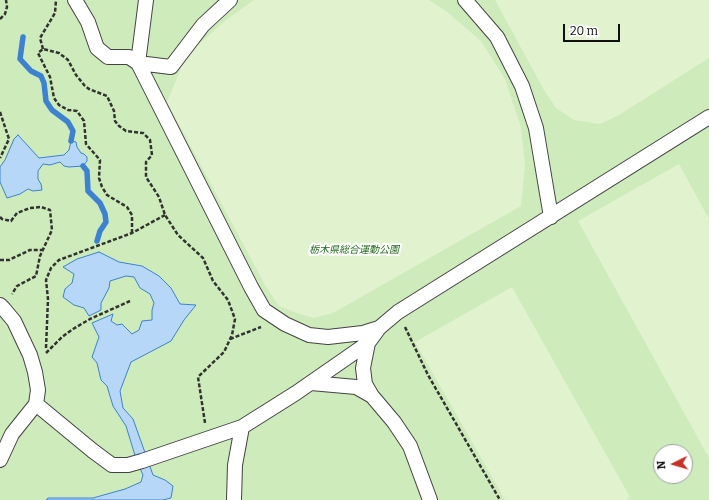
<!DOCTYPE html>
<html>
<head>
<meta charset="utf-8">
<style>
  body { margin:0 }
  #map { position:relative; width:709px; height:500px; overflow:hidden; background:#fffef4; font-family:Bitter,serif }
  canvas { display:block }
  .north { position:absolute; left:653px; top:444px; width:40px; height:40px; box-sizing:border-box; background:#fff; border:1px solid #9f9f9f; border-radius:50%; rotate:265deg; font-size:11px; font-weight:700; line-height:16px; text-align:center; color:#101010 }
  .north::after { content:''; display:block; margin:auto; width:14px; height:18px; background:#c53124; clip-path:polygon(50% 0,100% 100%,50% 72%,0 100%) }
  .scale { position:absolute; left:563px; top:24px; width:57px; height:18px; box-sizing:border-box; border:2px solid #101010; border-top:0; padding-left:5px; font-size:12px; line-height:14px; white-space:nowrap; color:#101010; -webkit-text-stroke:3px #fff; paint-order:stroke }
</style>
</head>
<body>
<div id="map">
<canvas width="709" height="500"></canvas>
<div class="north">N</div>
<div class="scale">20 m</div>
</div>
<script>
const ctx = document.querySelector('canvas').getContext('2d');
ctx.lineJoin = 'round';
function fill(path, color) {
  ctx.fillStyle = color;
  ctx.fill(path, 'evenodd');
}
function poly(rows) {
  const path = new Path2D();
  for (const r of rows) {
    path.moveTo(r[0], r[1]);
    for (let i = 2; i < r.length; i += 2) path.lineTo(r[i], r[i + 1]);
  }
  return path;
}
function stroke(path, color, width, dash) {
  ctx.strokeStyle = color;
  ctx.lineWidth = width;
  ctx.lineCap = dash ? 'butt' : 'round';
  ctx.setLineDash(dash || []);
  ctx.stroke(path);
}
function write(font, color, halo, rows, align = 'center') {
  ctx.font = font + ' Bitter,"Noto Sans JP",serif';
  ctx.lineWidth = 4;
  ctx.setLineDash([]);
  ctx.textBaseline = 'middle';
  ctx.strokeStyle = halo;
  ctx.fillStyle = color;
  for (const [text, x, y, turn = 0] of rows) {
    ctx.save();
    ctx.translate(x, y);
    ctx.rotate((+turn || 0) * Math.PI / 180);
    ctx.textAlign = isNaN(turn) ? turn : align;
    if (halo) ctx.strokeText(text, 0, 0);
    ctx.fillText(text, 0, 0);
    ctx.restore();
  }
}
fill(poly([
  [0,0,709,0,709,500,0,500],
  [661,452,685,452,685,476,661,476]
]), '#ceebbb');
fill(poly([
  [254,0,429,0,446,11,481,41,505,79,521,127,525,166,521,206,333,313,314,318,297,313,279,306,266,287,167,102,186,56,226,20],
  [495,0,709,0,709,58,619,115,600,124,574,120,556,108,545,92],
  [679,164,709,219,709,458,578,221],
  [512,287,630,497,626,500,505,500,415,342]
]), '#e1f2ce');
const water = poly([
  [18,135,39,158,64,155,69,150,71,141,76,142,77,147,81,153,84,154,87,157,87,161,83,166,69,167,64,166,60,162,50,165,43,164,38,171,38,179,41,184,42,190,33,191,28,189,20,194,7,198,0,182,0,167,5,160,14,139,18,135],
  [99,252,119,262,142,266,159,276,171,288,180,304,196,305,184,320,171,341,131,362,120,391,123,408,133,419,153,475,165,480,173,486,171,498,163,500,46,500,48,498,93,498,125,489,141,482,143,475,137,462,126,426,113,406,107,386,101,380,97,363,92,357,99,337,92,323,113,314,111,321,117,325,122,324,132,334,139,330,142,321,152,320,152,310,154,303,150,294,140,288,134,277,126,276,110,281,109,288,101,303,101,310,89,316,84,308,74,305,63,297,65,289,72,283,74,274,63,267,77,259,99,252]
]);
fill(water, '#b7d7f8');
stroke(water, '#3c82d1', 1);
stroke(poly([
  [23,37,20,59,31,71,41,76,44,83,46,101,52,110,68,122,73,131,71,141],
  [83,166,87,171,88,191,100,203,105,214,106,222,100,231,97,241]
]), '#3c82d1', 5.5);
const pedestrian = poly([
  [75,0,88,22,97,48,108,57,129,57,138,63,171,67,203,25,230,0],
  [146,0,138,63,251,287,264,310,285,324,309,335,328,337,363,333,379,328],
  [465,0,497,37,522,86,536,128,551,217],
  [0,305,4,309,14,321,30,355,35,372,38,390,36,404,12,434,0,460],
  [368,343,363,368,365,384,372,396],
  [311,383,356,387,372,396,394,422,410,446,430,500],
  [36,404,93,451,112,465,128,465,142,461,242,427,296,393,368,343,379,328,398,312,709,117],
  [234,500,235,465,242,427]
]);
stroke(pedestrian, '#434343', 16);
stroke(poly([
  [0,19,5,14,7,7,6,0],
  [43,49,40,38,55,13,56,0],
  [0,112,9,139,0,158],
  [0,217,2,219,11,221,17,213,30,208,41,207,50,210,52,230,40,256,36,276,17,286,12,294],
  [132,233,132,215,127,207,107,195,102,187,99,178,100,160,86,144,84,121,77,111,68,110,59,105,54,98,50,77,38,53,43,49,59,53,68,60,76,75,85,86,89,89,107,96,114,111,115,121,119,126,126,131,143,133,150,140,152,155,146,162,146,177,159,197,165,215,178,235,203,258,213,281,228,300,235,319,232,335,224,352,198,377,205,423],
  [0,260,9,260,30,250,43,250],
  [405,327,428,375,500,500],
  [230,339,261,327],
  [46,348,48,299,46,280,51,268,59,260,132,233,165,215],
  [46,353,62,337,73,329,90,319,130,301]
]), '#323232', 2.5, [4, 2]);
stroke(pedestrian, '#fff', 14);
write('italic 10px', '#246b1e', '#fff', [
  ["栃木県総合運動公園",354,250]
]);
</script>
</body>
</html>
